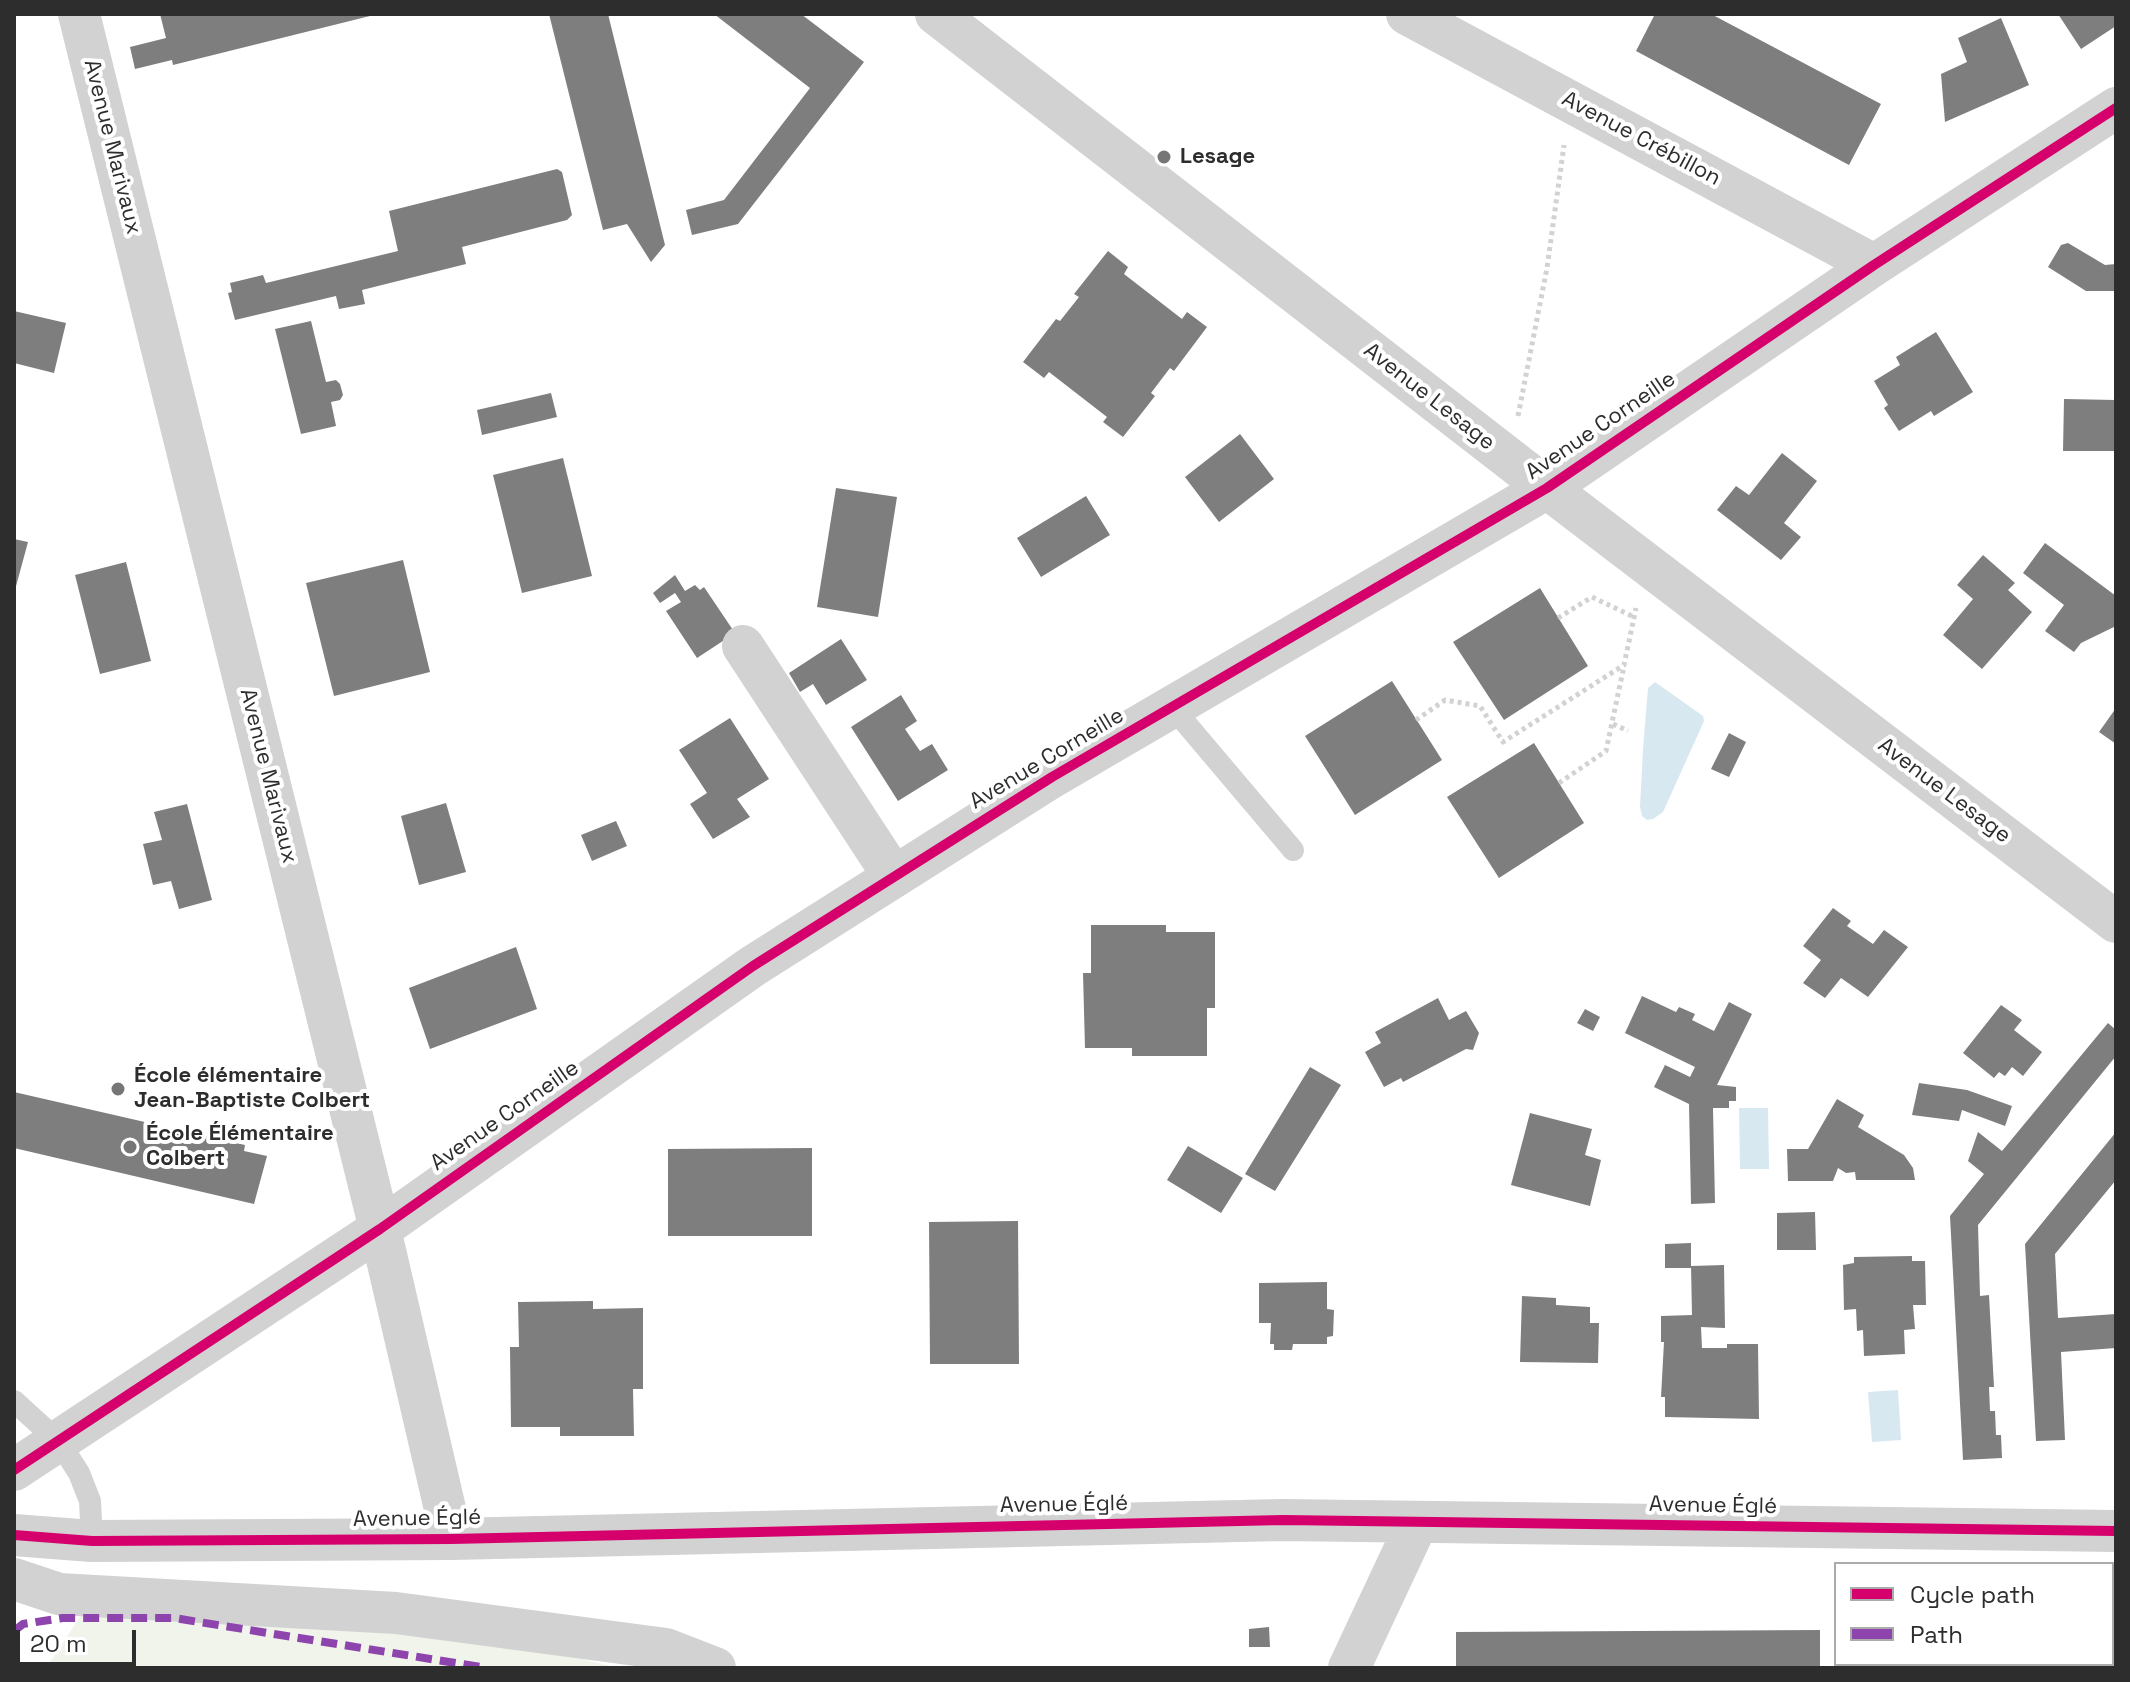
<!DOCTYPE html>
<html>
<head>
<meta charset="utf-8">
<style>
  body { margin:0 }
  #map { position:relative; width:2130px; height:1682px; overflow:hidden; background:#fff; font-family:"Space Grotesk",sans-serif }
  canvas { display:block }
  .frame { position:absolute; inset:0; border:16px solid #2d2d2d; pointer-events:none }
  .legend { position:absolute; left:1834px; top:1562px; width:280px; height:104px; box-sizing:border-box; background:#fff; border:2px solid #ababab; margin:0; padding:10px 14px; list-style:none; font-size:24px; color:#2d2d2d }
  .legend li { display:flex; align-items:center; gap:16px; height:40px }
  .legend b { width:40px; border:2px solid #ababab }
  .scale { position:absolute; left:16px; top:1630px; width:120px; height:36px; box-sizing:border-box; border:4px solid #2d2d2d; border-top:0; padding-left:10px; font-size:24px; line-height:28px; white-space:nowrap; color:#2d2d2d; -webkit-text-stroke:6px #fff; paint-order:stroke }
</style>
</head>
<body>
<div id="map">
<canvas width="2130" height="1682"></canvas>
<div class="frame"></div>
<ul class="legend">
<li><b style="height:10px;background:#d6006c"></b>Cycle path</li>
<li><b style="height:10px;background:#8e44ad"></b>Path</li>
</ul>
<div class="scale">20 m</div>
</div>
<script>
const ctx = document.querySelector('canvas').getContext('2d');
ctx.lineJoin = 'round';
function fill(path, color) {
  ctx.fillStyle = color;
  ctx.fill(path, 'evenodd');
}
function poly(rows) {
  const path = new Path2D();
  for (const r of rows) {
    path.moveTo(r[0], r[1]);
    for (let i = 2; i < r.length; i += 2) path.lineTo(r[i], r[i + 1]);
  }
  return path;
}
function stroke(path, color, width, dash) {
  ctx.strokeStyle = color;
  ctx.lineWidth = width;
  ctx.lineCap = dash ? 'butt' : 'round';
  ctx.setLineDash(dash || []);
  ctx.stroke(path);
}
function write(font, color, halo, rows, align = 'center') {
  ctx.font = font + ' "Space Grotesk",sans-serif';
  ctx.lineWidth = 8;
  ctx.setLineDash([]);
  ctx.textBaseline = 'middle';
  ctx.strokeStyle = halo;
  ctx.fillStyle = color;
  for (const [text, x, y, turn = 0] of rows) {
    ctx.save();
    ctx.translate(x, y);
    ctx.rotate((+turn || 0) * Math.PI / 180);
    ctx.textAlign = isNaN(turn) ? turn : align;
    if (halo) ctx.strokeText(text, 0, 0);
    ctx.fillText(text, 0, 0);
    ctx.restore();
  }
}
fill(poly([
  [90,1602,477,1634,619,1668,46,1668]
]), '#f0f4eb');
fill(poly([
  [1655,682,1703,716,1704,721,1663,812,1653,819,1647,820,1642,816,1640,807,1643,749,1648,688],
  [1739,1108,1768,1108,1769,1169,1740,1169],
  [1898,1390,1901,1440,1872,1442,1868,1392]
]), '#d7e8f1');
fill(poly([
  [160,14,374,14,374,15,173,65,172,60,135,69,130,47,166,38],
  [549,14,608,14,665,245,651,262,627,224,603,230],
  [714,14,801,14,864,62,738,224,692,235,686,210,724,200,810,88],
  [1655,14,1711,14,1881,104,1849,165,1636,51],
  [2058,14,2116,14,2116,26,2081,49],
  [2001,18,2029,85,1945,122,1941,74,1967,62,1958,38],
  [557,169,562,172,572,215,567,220,462,247,466,264,362,290,365,304,339,309,336,296,235,320,228,293,232,292,230,283,263,275,266,283,398,251,389,211],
  [2068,243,2105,265,2116,264,2116,291,2086,291,2048,267,2061,245],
  [1108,251,1128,267,1124,274,1182,319,1187,312,1207,327,1174,371,1170,368,1151,393,1155,396,1123,437,1103,422,1107,417,1049,372,1044,378,1023,362,1056,319,1060,321,1079,297,1074,294],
  [14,311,66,323,54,373,14,363],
  [311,321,326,382,336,380,340,384,343,395,340,400,331,402,336,426,301,434,275,329],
  [1936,332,1973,392,1934,416,1931,411,1899,431,1884,408,1888,405,1874,381,1900,365,1896,357],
  [551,393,557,417,482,435,477,410],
  [2064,399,2116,400,2116,451,2063,451],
  [1240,434,1274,479,1219,522,1185,477],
  [1782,453,1817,481,1784,523,1801,537,1781,560,1717,510,1736,486,1749,495],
  [563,458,592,576,522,593,493,475],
  [836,488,897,497,878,617,817,607],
  [1086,496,1110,535,1041,577,1017,538],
  [14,539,28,542,15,590,14,590],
  [2045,543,2116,596,2116,626,2081,643,2074,652,2045,631,2064,605,2023,573],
  [1983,555,2015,583,2008,590,2032,612,1982,669,1943,635,1973,599,1957,585],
  [403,560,430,672,334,696,306,583],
  [126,562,151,661,100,674,75,575],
  [675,575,685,591,695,585,700,590,704,587,735,633,697,658,666,611,681,602,675,593,660,603,653,593],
  [1540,588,1588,666,1504,720,1453,642],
  [841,639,867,680,826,705,813,684,800,692,789,673],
  [1392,681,1442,760,1355,815,1305,736],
  [901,695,917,721,905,729,920,751,932,744,948,770,898,801,851,727],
  [2116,708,2116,744,2099,732],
  [730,718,769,779,737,799,750,817,713,839,690,804,707,793,679,750],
  [1729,733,1746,742,1729,777,1711,769],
  [1534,743,1584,823,1499,878,1447,797],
  [446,803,466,872,419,885,401,816],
  [187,804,212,900,179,909,171,881,153,885,143,844,162,840,154,812],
  [616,821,627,846,592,861,581,835],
  [1833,908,1851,921,1847,926,1873,944,1884,930,1908,947,1868,997,1841,978,1825,998,1803,983,1821,960,1803,946],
  [1091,925,1166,925,1166,932,1215,932,1215,1008,1207,1008,1207,1056,1132,1056,1132,1048,1085,1048,1083,973,1091,973],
  [516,947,537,1009,430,1049,409,988],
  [1642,996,1676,1012,1679,1007,1695,1014,1692,1020,1714,1031,1729,1002,1752,1014,1717,1085,1736,1087,1736,1101,1729,1101,1729,1108,1713,1108,1715,1203,1691,1204,1689,1104,1654,1087,1665,1065,1690,1077,1695,1067,1625,1033],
  [1438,998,1449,1020,1466,1011,1479,1033,1473,1050,1466,1049,1403,1082,1401,1078,1384,1087,1365,1052,1381,1043,1375,1032],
  [2001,1005,2022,1020,2014,1030,2042,1052,2023,1076,2012,1067,2005,1076,1999,1072,1994,1078,1963,1053],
  [1585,1009,1600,1017,1593,1031,1577,1023],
  [2108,1023,2116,1030,2116,1056,1978,1225,1980,1296,1989,1295,1994,1387,1989,1387,1990,1411,1995,1411,1996,1435,2001,1435,2002,1458,1963,1460,1950,1216,1984,1174,1968,1161,1978,1132,2002,1151],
  [1310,1067,1341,1085,1275,1191,1245,1174],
  [1919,1083,1967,1090,2012,1106,2005,1126,1962,1110,1959,1121,1912,1115],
  [14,1092,245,1145,244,1151,267,1156,254,1204,14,1148],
  [1837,1099,1864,1115,1858,1127,1904,1155,1913,1168,1915,1180,1856,1180,1855,1172,1846,1173,1838,1168,1833,1181,1788,1181,1787,1149,1808,1149],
  [1530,1113,1592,1129,1585,1155,1601,1160,1590,1206,1511,1185],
  [2116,1132,2116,1180,2055,1254,2058,1318,2116,1314,2116,1348,2061,1352,2065,1440,2036,1441,2025,1244],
  [1188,1146,1243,1178,1221,1213,1167,1180],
  [812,1148,812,1236,668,1236,668,1149],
  [1815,1212,1816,1250,1777,1250,1777,1213],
  [1018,1221,1019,1364,930,1364,929,1222],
  [1691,1243,1691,1268,1665,1268,1665,1244],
  [1912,1256,1912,1261,1925,1261,1926,1305,1913,1305,1915,1329,1904,1330,1905,1354,1864,1356,1863,1330,1857,1331,1856,1309,1844,1310,1843,1265,1854,1263,1854,1257],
  [1724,1265,1725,1328,1701,1327,1702,1348,1727,1348,1727,1344,1758,1344,1759,1419,1665,1417,1665,1397,1661,1397,1664,1342,1661,1342,1661,1316,1692,1315,1691,1266],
  [1327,1282,1327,1309,1334,1310,1333,1336,1327,1337,1327,1344,1293,1344,1292,1350,1274,1350,1274,1344,1270,1344,1271,1323,1259,1323,1259,1283],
  [1522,1296,1556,1298,1556,1305,1590,1307,1590,1323,1599,1323,1598,1363,1520,1362],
  [593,1301,593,1309,643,1308,643,1389,633,1389,634,1436,560,1436,560,1427,511,1427,510,1347,519,1347,518,1302],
  [1269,1627,1270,1647,1249,1647,1249,1629],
  [1820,1630,1820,1668,1456,1668,1456,1632],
  [2112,1630,2116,1630,2116,1668,1960,1668,1960,1664,2112,1664]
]), '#7e7e7e');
stroke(poly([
  [1518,416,1547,268,1564,145],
  [1558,618,1592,597,1634,617],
  [1416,720,1445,700,1480,706,1503,742,1624,665,1636,608],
  [1613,724,1628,731],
  [1559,783,1606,751,1624,666]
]), '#d2d2d2', 5, [4, 4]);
stroke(poly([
  [1172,707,1293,850],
  [14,1401,59,1442,79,1473,90,1501,92,1541]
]), '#d2d2d2', 22);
stroke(poly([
  [79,14,380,1229,452,1539],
  [936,14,1547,488,2116,922],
  [1407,14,1874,265],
  [743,646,894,877],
  [14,1470,380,1229,753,966,1052,777,1547,488,1874,265,2116,108],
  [14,1535,92,1541,452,1539,1283,1520,2116,1531],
  [14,1579,59,1594,396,1613,666,1649,715,1668],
  [1349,1668,1417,1523]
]), '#d2d2d2', 42);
stroke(poly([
  [14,1631,23,1624,63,1618,174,1618,487,1668]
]), '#8e44ad', 8, [16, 8]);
stroke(poly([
  [14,1470,380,1229,753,966,1052,777,1547,488,1874,265,2116,108],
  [14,1535,92,1541,452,1539,1283,1520,2116,1531]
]), '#d6006c', 10);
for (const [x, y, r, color] of [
  [1164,157,8,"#767676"],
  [118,1089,8,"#767676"],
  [130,1147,8,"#767676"]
]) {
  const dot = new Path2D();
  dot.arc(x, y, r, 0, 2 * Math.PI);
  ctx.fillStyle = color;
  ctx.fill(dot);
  stroke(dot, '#fff', 3);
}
write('22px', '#2d2d2d', '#fff', [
  ["Avenue Crébillon",1641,139,28],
  ["Avenue Marivaux",112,147,76],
  ["Avenue Lesage",1429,397,38],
  ["Avenue Corneille",1601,426,-34],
  ["Avenue Corneille",1047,759,-31],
  ["Avenue Marivaux",268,776,76],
  ["Avenue Lesage",1944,791,37],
  ["Avenue Corneille",505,1116,-35],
  ["Avenue Églé",1064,1505,-1],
  ["Avenue Églé",1713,1506,1],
  ["Avenue Églé",417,1519,-1]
]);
write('bold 22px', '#2d2d2d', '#fff', [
  ["Lesage",1180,157],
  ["École élémentaire",134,1076],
  ["Jean-Baptiste Colbert",134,1101],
  ["École Élémentaire",146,1134],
  ["Colbert",146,1159]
], 'left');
</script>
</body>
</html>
